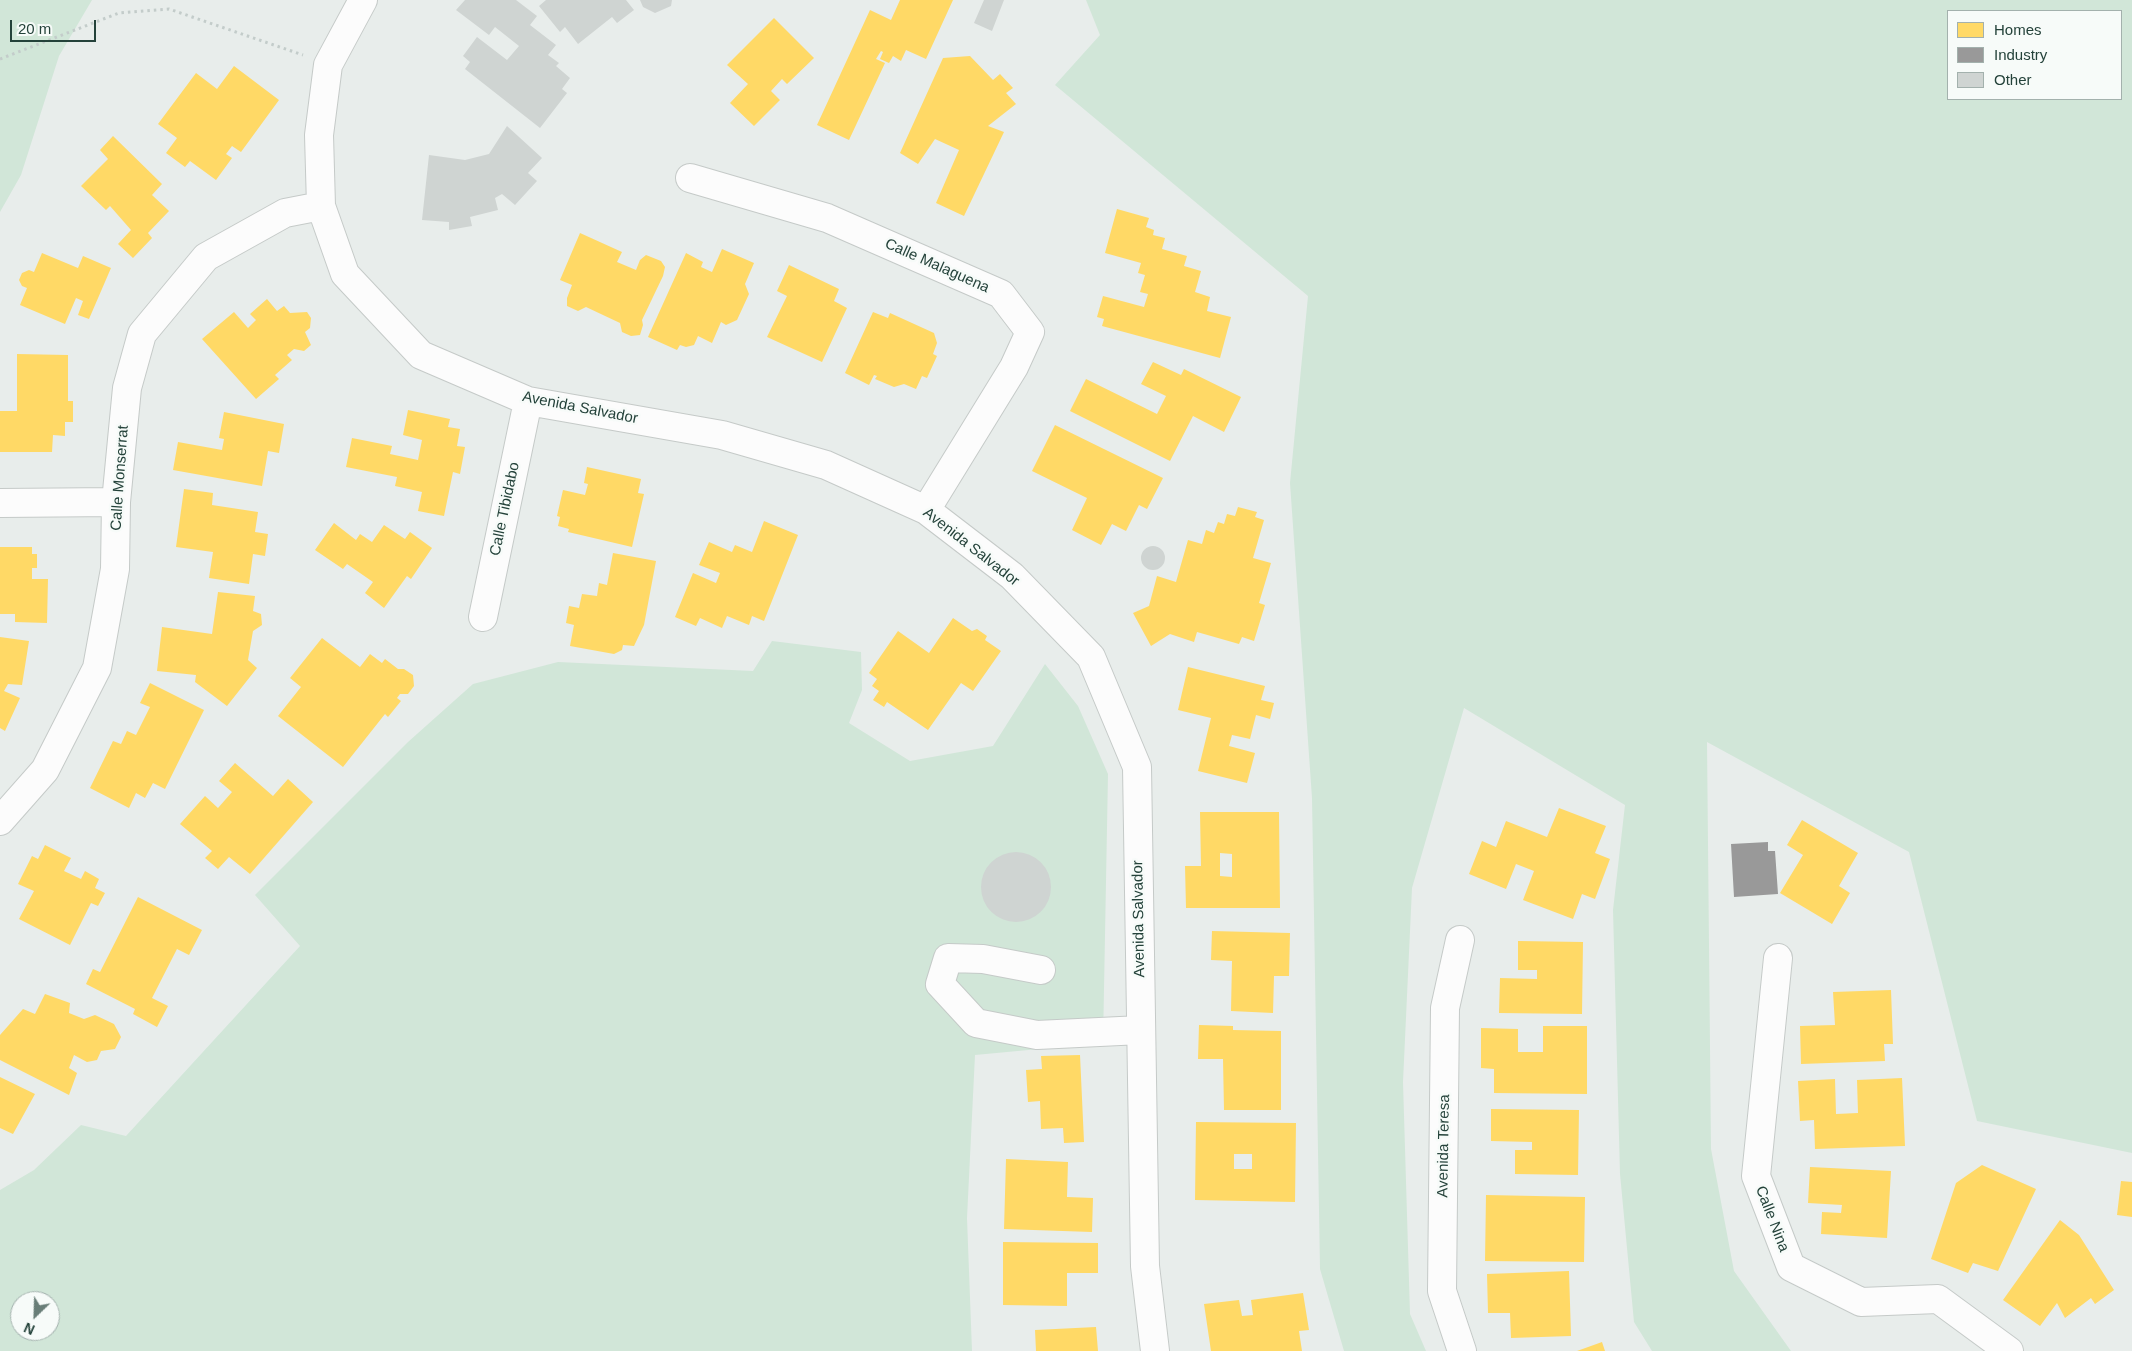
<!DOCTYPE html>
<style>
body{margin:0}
#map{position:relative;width:2132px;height:1351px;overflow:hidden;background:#e8edeb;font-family:Helvetica,sans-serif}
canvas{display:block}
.legend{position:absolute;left:1947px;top:10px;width:175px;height:90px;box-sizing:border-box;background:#f7fbf9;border:1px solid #a3b1ad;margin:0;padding:6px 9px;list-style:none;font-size:15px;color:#24423a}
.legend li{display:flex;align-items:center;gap:10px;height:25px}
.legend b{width:25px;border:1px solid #a3b1ad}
.north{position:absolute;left:10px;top:1291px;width:50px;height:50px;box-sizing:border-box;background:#f7fbf9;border:1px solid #a3b1ad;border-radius:50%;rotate:204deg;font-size:14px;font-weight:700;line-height:20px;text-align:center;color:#24423a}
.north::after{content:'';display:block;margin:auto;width:18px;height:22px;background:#697e78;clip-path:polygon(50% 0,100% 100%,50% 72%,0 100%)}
.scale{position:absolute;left:10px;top:20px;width:86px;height:22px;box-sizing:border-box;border:2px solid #24423a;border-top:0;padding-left:6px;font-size:15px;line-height:18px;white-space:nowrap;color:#24423a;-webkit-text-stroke:4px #f7fbf9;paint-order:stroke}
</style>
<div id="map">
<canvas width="2132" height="1351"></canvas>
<ul class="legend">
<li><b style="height:14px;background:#ffd966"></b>Homes</li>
<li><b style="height:14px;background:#999"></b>Industry</li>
<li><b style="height:14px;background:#cfd4d2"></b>Other</li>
</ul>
<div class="north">N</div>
<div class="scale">20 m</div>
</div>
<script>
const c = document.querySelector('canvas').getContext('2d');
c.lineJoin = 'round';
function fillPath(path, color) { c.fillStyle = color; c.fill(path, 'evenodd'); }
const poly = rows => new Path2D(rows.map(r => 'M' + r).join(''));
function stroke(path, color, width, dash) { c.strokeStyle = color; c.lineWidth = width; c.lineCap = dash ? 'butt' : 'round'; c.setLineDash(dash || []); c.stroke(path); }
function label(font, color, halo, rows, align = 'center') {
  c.font = font + ' Helvetica,sans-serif'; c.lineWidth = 5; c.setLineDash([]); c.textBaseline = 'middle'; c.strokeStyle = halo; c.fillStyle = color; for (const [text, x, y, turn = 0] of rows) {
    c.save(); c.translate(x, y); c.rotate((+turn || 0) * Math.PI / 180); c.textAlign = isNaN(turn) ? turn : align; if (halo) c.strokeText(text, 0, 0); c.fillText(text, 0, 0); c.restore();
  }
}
fillPath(poly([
 [0,0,92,0,59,56,21,175,0,212],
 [1086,0,2132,0,2132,1153,1977,1121,1909,852,1707,742,1711,1149,1734,1271,1791,1351,1652,1351,1634,1322,1620,1174,1613,910,1625,805,1464,708,1412,888,1403,1082,1410,1314,1426,1351,1344,1351,1320,1269,1312,798,1290,483,1308,296,1055,85,1100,35],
 [2121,11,2121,99,1948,99,1948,11],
 [772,641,861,652,862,690,849,723,910,761,993,746,1045,664,1078,706,1108,774,1103,1043,975,1055,967,1218,972,1351,0,1351,0,1190,34,1170,81,1125,126,1136,300,946,255,895,408,742,473,684,558,662,753,671],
 [20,1301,50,1301,50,1331,20,1331]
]), '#d1e6d8');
fillPath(poly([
 [900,0,953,0,926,59,906,50,901,61,893,56,889,63,880,59,883,52,881,51,876,59,885,63,849,140,817,125,870,10,891,20],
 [774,18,814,58,787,84,782,79,771,91,780,100,754,126,730,103,748,84,727,65],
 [970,56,993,80,1000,74,1013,88,1006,93,1016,104,988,126,1004,132,964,216,936,203,959,150,935,139,918,164,900,153,943,58],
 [234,66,279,100,241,152,232,146,226,154,232,158,216,180,190,161,185,167,166,153,177,138,158,124,196,73,217,89],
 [113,136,162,184,152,195,169,211,148,233,152,238,133,258,118,244,131,230,110,206,106,210,81,186,108,159,100,150],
 [1117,209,1149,218,1146,227,1154,230,1153,235,1165,238,1162,249,1187,256,1184,266,1201,271,1195,292,1210,297,1207,311,1231,317,1220,358,1102,326,1104,319,1097,317,1103,296,1144,307,1148,294,1140,292,1145,275,1138,273,1141,263,1105,253],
 [580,233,622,252,617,262,636,270,640,260,646,255,661,261,665,267,663,276,642,320,643,325,640,335,631,336,622,332,620,323,586,307,578,311,567,306,567,298,572,285,560,280],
 [722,249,754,263,745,284,749,294,737,320,726,325,721,322,712,343,698,336,694,345,686,347,680,345,677,350,648,337,686,253,703,262,701,267,712,272],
 [42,253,78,268,83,256,111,268,89,319,78,315,83,301,76,298,65,324,20,305,27,288,22,286,19,280,22,273,29,270,34,272],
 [789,265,839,289,834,301,847,308,822,362,767,337,787,296,777,291],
 [267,299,277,311,284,306,290,313,307,312,311,318,310,328,305,332,311,345,304,351,294,349,287,355,292,360,275,375,279,379,256,399,202,339,234,312,248,328,256,320,250,314],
 [873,312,888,318,890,313,934,333,937,343,933,354,937,356,927,378,922,376,916,389,904,384,894,387,875,379,877,376,874,375,869,385,845,373],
 [17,354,68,355,68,401,73,401,73,422,65,422,65,436,53,435,52,452,0,452,0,411,17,411],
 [1153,362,1181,375,1184,369,1241,397,1224,432,1193,416,1170,461,1070,411,1086,379,1157,414,1166,396,1141,384],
 [408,410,450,419,448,427,460,429,457,446,465,447,460,474,453,472,444,516,418,511,422,492,395,486,397,477,346,467,352,438,392,446,390,454,418,460,422,440,403,435],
 [224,412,284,424,279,453,268,451,262,486,173,470,178,442,222,450,224,439,219,438],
 [1055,425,1163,478,1147,509,1139,505,1126,531,1112,524,1101,545,1072,530,1087,498,1032,471],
 [587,467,641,479,638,493,644,494,632,547,568,532,569,529,558,526,560,517,557,516,563,490,585,495,588,484,584,483],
 [184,489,213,493,212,505,258,512,255,532,268,534,265,556,253,554,249,584,209,578,213,552,176,547],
 [1238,507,1257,512,1255,517,1264,520,1253,558,1271,563,1259,603,1265,605,1254,641,1242,637,1239,644,1197,632,1194,642,1170,634,1151,646,1133,613,1149,606,1157,576,1176,582,1188,540,1202,544,1206,530,1214,533,1218,522,1224,524,1227,514,1235,516],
 [764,521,798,535,764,621,752,616,749,625,727,616,722,628,700,618,696,626,675,617,693,573,716,583,720,573,699,565,709,542,732,552,735,545,752,552],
 [334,523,356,540,360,534,372,542,384,525,405,539,410,532,432,548,411,579,407,576,384,608,365,593,373,582,347,564,343,569,315,550],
 [0,547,32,547,32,554,37,554,37,568,32,568,32,579,48,579,47,623,15,622,15,614,0,614],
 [613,553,656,561,644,625,634,646,623,645,622,650,614,654,570,646,574,625,566,623,569,606,579,608,582,594,597,596,599,583,607,585],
 [218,592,255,596,253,611,261,614,262,625,253,631,248,660,257,668,227,706,195,682,196,675,157,671,162,627,212,634],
 [953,618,972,631,977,629,987,636,985,640,1001,651,973,691,961,683,928,730,887,702,884,707,873,700,879,691,872,686,877,679,869,673,898,631,929,653],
 [0,637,29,641,22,685,8,684,4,691,20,698,5,731,0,728],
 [322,638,360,667,370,654,382,663,385,659,398,669,404,669,413,675,414,686,408,694,400,694,397,698,401,701,388,717,385,714,343,767,278,716,301,687,290,678],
 [1188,667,1265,686,1261,700,1274,703,1270,719,1256,715,1250,739,1232,735,1229,746,1255,753,1247,783,1198,771,1211,718,1178,710],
 [150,683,204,710,165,789,153,783,145,798,136,793,129,808,90,788,113,741,121,744,127,731,136,735,150,707,140,703],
 [235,763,273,796,288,779,313,802,250,874,229,857,218,869,205,858,212,851,180,824,205,796,218,808,232,792,219,781],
 [1559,808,1606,826,1595,853,1610,859,1595,899,1582,894,1573,919,1523,900,1534,871,1516,864,1506,889,1469,874,1482,841,1496,847,1506,821,1547,837],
 [1200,812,1279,812,1280,908,1186,908,1185,866,1201,866],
 [1220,853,1232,854,1232,877,1220,876],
 [1802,820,1858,853,1839,886,1850,893,1832,924,1780,893,1803,855,1787,845],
 [45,845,71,858,64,871,81,879,85,871,99,879,95,888,105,893,98,906,91,903,70,945,19,919,34,891,18,884,32,856,38,859],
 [138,897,202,930,189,955,177,949,152,998,168,1006,157,1027,133,1014,135,1009,86,984,93,969,100,972],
 [1212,931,1290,933,1289,976,1274,976,1273,1013,1231,1011,1232,961,1211,960],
 [1518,941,1583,942,1582,1014,1499,1013,1500,978,1537,979,1537,970,1518,970],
 [1891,990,1893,1044,1884,1044,1885,1061,1801,1064,1800,1026,1835,1025,1833,992],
 [45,994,70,1003,69,1013,84,1019,95,1015,114,1024,121,1037,115,1049,101,1051,97,1060,87,1062,74,1055,69,1068,77,1073,69,1095,0,1060,0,1035,23,1009,35,1014],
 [1199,1025,1233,1026,1233,1030,1281,1031,1281,1110,1224,1110,1223,1059,1198,1059],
 [1543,1026,1587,1026,1587,1094,1494,1093,1494,1069,1481,1068,1481,1028,1518,1029,1518,1052,1543,1052],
 [1080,1055,1084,1142,1064,1143,1063,1128,1041,1129,1040,1101,1028,1102,1026,1070,1042,1069,1041,1056],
 [0,1077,35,1094,13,1134,0,1128],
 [1902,1078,1905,1146,1815,1149,1814,1120,1800,1121,1798,1081,1835,1079,1836,1114,1858,1113,1857,1080],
 [1491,1109,1579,1110,1578,1175,1515,1174,1515,1150,1532,1150,1532,1142,1491,1141],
 [1196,1122,1296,1123,1295,1202,1195,1200],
 [1234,1154,1252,1154,1252,1169,1234,1169],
 [1006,1159,1068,1162,1067,1197,1093,1198,1092,1232,1004,1229],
 [1982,1165,2036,1189,1998,1271,1973,1263,1968,1273,1931,1259,1956,1183],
 [1810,1167,1891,1171,1887,1238,1821,1234,1822,1212,1841,1213,1842,1205,1808,1203],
 [2121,1181,2132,1182,2132,1217,2117,1215],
 [1486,1195,1585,1197,1584,1262,1485,1261],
 [2060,1220,2079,1235,2114,1290,2095,1304,2091,1298,2065,1318,2057,1303,2040,1326,2003,1300],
 [1003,1242,1098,1243,1098,1273,1067,1273,1067,1306,1003,1305],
 [1569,1271,1571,1336,1511,1338,1510,1313,1488,1313,1487,1274],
 [1303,1293,1309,1330,1299,1331,1302,1351,1211,1351,1204,1304,1239,1300,1242,1316,1253,1315,1251,1300],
 [1096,1327,1098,1351,1036,1351,1035,1330],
 [1602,1342,1605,1351,1577,1351]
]), '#ffd966');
fillPath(poly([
 [1768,842,1768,851,1775,851,1778,894,1734,897,1731,844]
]), '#999');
fillPath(poly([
 [465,0,516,0,537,16,530,25,556,45,548,55,559,63,556,66,570,78,562,89,567,93,540,128,465,69,470,62,463,56,477,37,507,60,519,46,495,27,489,35,456,10],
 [546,0,626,0,634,10,617,23,612,17,578,44,565,27,560,32,539,6],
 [640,0,672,0,671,6,655,13,643,7],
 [984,0,1004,0,992,31,974,23],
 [507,126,542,158,528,173,537,181,515,205,502,194,495,198,498,210,470,217,472,226,449,230,449,222,422,220,429,155,465,160,489,154],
 '1141 558a12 12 0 1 1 24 0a12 12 0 1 1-24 0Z',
 '981 887a35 35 0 1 1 70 0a35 35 0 1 1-70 0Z'
]), '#cfd4d2');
const minor = poly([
 [363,0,328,65,319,135,321,206,345,274,421,355,528,401,722,435,826,465,926,510,1012,576,1091,657,1137,767,1145,1266,1155,1351],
 [690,178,827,218,1001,294,1030,332,1014,367,926,510],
 [0,503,116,502],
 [483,617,528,401],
 [0,821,45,770,97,668,115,569,116,502,127,388,142,334,206,257,285,213,321,206],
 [1460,940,1445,1008,1442,1291,1462,1351],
 [1778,958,1756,1176,1791,1267,1861,1302,1938,1299,2009,1351],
 [1041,970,983,959,948,958,940,984,976,1023,1037,1035,1141,1030]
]);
stroke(minor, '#c5cac8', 30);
stroke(poly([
 [0,59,119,13,169,9,303,55]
]), '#c3ccca', 3, [2.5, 4]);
stroke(minor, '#fcfcfc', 28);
label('15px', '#24423a', '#f7fbf9', [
 ["Calle Malaguena",937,266,24],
 ["Avenida Salvador",580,408,11],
 ["Calle Monserrat",120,478,-86],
 ["Calle Tibidabo",505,509,-78],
 ["Avenida Salvador",971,547,38],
 ["Avenida Salvador",1139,919,-91],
 ["Avenida Teresa",1444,1146,-89],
 ["Calle Nina",1772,1219,69]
]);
</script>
